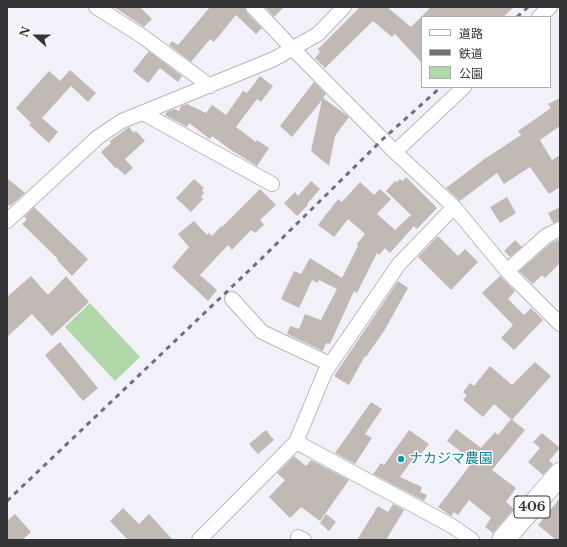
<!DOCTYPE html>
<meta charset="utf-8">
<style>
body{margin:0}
#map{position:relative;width:567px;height:547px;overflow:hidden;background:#f2f1fa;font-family:"Libre Baskerville","Noto Sans JP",serif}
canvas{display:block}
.frame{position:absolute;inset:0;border:8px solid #343437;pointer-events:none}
.legend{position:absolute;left:421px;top:16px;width:130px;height:72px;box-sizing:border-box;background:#fff;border:1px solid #aeaeaf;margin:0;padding:5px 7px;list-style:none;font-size:12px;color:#343437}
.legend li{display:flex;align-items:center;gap:8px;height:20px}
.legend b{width:20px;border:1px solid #aeaeaf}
.north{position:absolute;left:16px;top:16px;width:40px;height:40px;-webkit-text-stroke:3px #fff;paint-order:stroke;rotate:291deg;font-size:11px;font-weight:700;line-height:16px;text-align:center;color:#343437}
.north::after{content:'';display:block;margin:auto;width:14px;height:18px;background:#343437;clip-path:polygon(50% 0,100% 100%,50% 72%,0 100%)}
</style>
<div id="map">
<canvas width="567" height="547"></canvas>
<div class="frame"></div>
<ul class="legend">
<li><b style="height:5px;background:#fff"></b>道路</li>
<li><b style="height:5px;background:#717075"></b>鉄道</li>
<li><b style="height:11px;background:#b0d8a8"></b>公園</li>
</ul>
<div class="north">N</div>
</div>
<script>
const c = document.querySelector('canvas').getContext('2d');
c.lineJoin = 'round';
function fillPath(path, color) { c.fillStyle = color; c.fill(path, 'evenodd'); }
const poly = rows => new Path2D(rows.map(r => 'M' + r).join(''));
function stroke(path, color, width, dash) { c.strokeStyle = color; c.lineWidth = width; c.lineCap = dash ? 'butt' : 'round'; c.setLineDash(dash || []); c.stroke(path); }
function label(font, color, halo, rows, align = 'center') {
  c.font = font + ' "Libre Baskerville","Noto Sans JP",serif'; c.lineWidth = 3; c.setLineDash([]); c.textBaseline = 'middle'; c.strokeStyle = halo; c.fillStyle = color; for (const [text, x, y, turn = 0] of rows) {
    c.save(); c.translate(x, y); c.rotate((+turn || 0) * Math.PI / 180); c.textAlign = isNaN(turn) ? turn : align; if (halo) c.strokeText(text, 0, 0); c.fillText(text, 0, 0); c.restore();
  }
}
fillPath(poly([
 [90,303,140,357,115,381,65,327]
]), '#b0d8a8');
fillPath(poly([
 [114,7,140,7,152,19,144,27],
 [210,7,245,7,247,13,262,28,256,34,236,15,214,42,210,39,191,62,169,45,172,41,178,45],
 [265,7,284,7,274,17],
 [360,7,387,7,411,27,431,7,514,7,503,17,422,17,422,63,395,34,392,37,373,21,325,68,315,58,320,52,318,49],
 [149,51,182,76,178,82,160,68,148,83,133,71],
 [70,70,96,93,88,102,71,86,42,118,58,132,49,143,29,125,31,123,16,108,49,71,60,81],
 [260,76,273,86,261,102,257,99,236,127,256,142,257,140,269,148,257,166,231,150,212,136,210,139,189,123,187,127,165,115,167,112,174,109,179,111,181,106,187,104,206,113,212,105,226,115,243,91,247,93],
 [314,82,326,94,323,98,349,117,335,136,329,166,311,151,322,100,292,137,280,126],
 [560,98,560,126,540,140,552,160,560,155,560,187,549,194,530,167,504,184,497,173,460,201,446,188,483,160,521,135,518,131,551,108,548,104],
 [129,127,134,133,136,131,145,141,125,159,133,168,125,175,116,167,115,168,101,152,111,143,110,141],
 [406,177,437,208,417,229,414,226,390,253,385,248,379,255,377,253,357,293,354,291,330,344,326,343,323,351,287,334,290,326,299,329,305,314,321,320,337,289,319,280,318,283,312,280,299,308,281,299,294,271,301,274,310,258,342,278,358,246,357,244,365,234,348,219,334,237,318,225,338,199,342,202,360,182,374,195,380,189,391,199,377,214,395,230,411,215,386,191,395,181,397,182,400,179,403,181],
 [7,178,25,193,10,206,7,204],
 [194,179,204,188,202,190,204,193,201,197,203,199,191,212,176,198],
 [311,181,320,189,307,204,308,205,297,216,284,203,295,192,298,196],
 [260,189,276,205,260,220,264,225,255,233,251,230,232,250,228,245,200,275,217,290,208,301,172,267,189,247,178,234,194,221,207,235,209,233,212,236,221,226,222,227],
 [507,197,516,213,500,223,490,207],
 [34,207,88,259,72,276,57,260,58,259,22,224,27,219,24,217],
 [560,207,560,221,553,223,548,213],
 [438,236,458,256,465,249,478,262,451,290,418,257],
 [515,240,522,247,510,257,504,251],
 [558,240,560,241,560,263,545,278,542,275,533,284,519,271,551,243],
 [31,276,48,295,66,276,89,302,52,336,32,314,7,337,7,297],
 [500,276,515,291,508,299,524,315,531,308,543,320,514,350,501,338,513,325,482,293],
 [398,281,408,288,384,331,366,357,365,356,349,385,334,376],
 [60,342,98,388,83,401,45,355],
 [535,362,551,376,512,420,494,404,483,417,463,400,467,395,463,392,470,383,474,386,490,366,512,385],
 [371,402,382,409,365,434,372,438,355,464,335,453],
 [511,419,525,430,492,470,516,488,506,502,514,509,493,533,485,527,491,518,469,500,458,515,454,512,451,516,438,507,471,464,470,462,472,460,447,441,456,429,481,448,495,432,498,435],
 [266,430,274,440,258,454,249,444],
 [409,430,429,444,421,454,418,452,400,477,422,487,420,492,427,495,424,501,373,474,381,463,384,465],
 [542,433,560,448,549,461,553,464,543,475,528,462,540,448,533,442],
 [294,456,306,466,311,460,349,480,320,521,301,507,290,518,269,497,285,480,277,473],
 [560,498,560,540,556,540,538,525],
 [393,504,404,510,386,540,357,540,378,506,388,512],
 [123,508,139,524,149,514,173,540,128,540,110,521],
 [15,514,31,532,22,540,7,540,7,521],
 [326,514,336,522,329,531,320,523]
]), '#c1b9b3');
const minor = poly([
 [96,7,142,36,210,86],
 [253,7,293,49,395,152,454,207,507,271,560,324],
 [539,17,550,7],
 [143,113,272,184],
 [395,152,464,87],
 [7,221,98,137,122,121,274,59,318,34,344,7],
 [507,271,546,236,560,229],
 [232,299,262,332,330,364],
 [296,442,452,526,472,540],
 [298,537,304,540],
 [199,540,296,442,325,372,399,264,454,207]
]);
const trunk = poly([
 [503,540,560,474]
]);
stroke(minor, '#b9b7c0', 16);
stroke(trunk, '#b9b7c0', 24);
stroke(minor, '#fff', 14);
stroke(trunk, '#fff', 22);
stroke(poly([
 [517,17,528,7],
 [7,501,259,261,383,139,441,87]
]), '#717075', 3, [5, 5]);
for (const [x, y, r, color] of [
 [401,459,4,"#0f9aa8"]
]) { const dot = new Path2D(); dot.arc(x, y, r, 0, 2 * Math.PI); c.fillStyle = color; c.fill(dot); stroke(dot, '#fff', 1.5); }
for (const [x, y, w] of [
 [532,507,36]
]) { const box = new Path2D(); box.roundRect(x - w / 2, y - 11, w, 22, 3); c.fillStyle = '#fff'; c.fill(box); stroke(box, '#343437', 1); }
label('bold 13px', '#343437', null, [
 ["406",532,507]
]);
label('14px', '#0d838f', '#fff', [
 ["ナカジマ農園",409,459]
], 'left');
</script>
